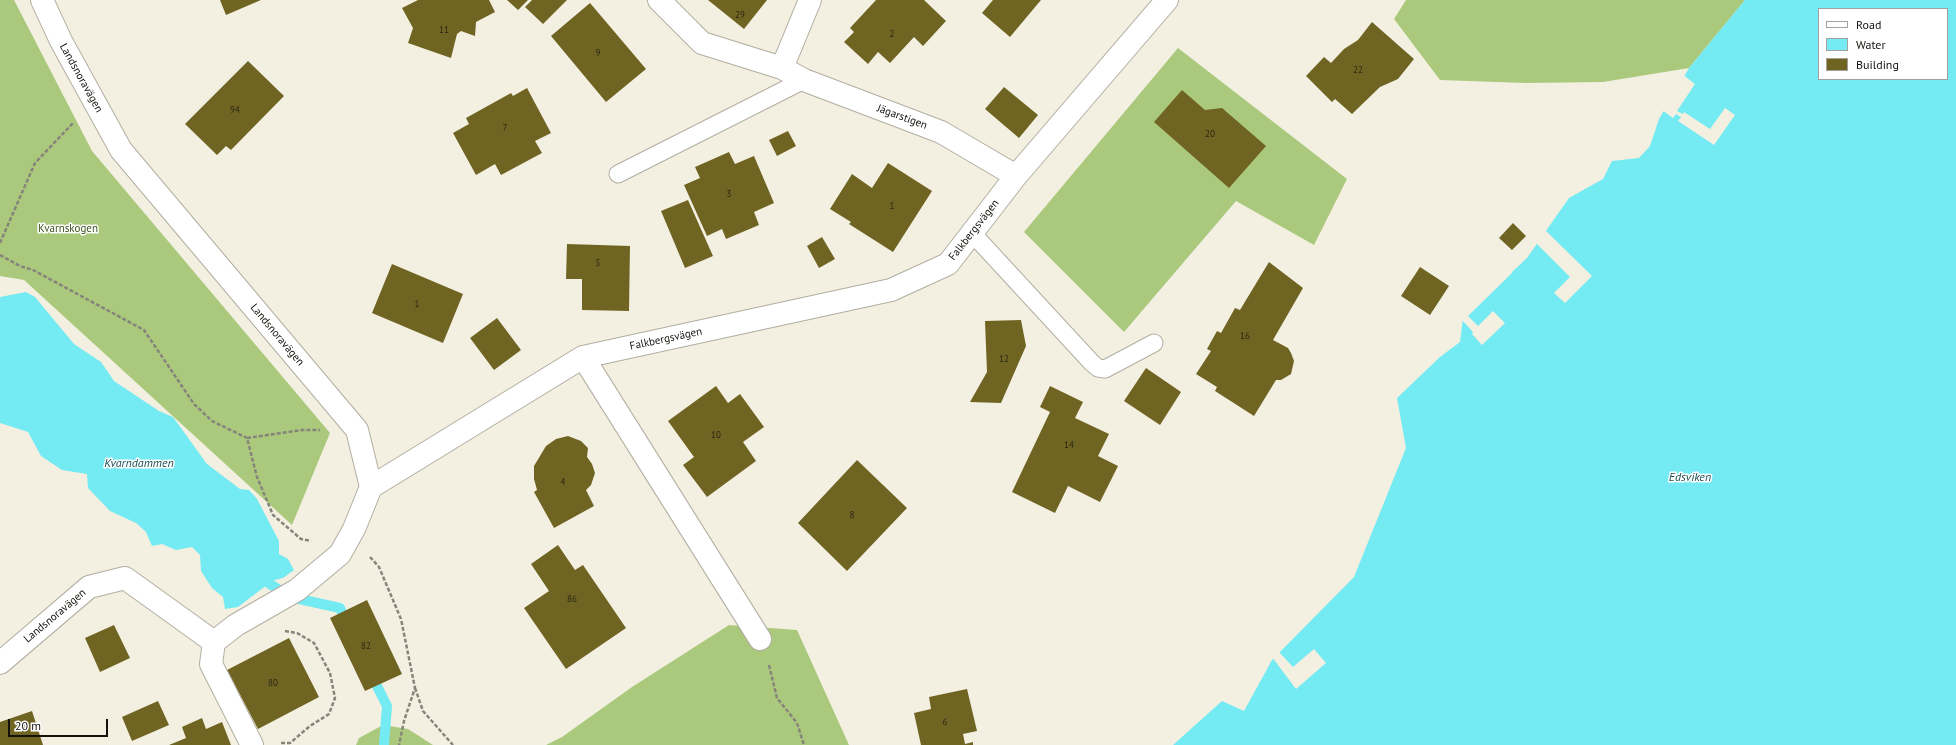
<!DOCTYPE html>
<meta charset="utf-8">
<style>
body{margin:0}
#map{position:relative;width:1956px;height:745px;overflow:hidden;background:#f3f0e2;font-family:"PT Sans",sans-serif}
canvas{display:block}
.legend{position:absolute;left:1818px;top:8px;width:130px;height:72px;box-sizing:border-box;background:#fff;border:1px solid #a1a09e;margin:0;padding:5px 7px;list-style:none;font-size:12px;color:#13120d}
.legend li{display:flex;align-items:center;gap:8px;height:20px}
.legend b{width:20px;border:1px solid #a1a09e}
.scale{position:absolute;left:8px;top:719px;width:100px;height:18px;box-sizing:border-box;border:2px solid #13120d;border-top:0;padding-left:5px;font-size:12px;line-height:14px;white-space:nowrap;color:#13120d;-webkit-text-stroke:3px #fff;paint-order:stroke}
</style>
<div id="map">
<canvas width="1956" height="745"></canvas>
<ul class="legend">
<li><b style="height:5px;background:#fff"></b>Road</li>
<li><b style="height:11px;background:#74eaf3"></b>Water</li>
<li><b style="height:11px;background:#706423"></b>Building</li>
</ul>
<div class="scale">20 m</div>
</div>
<script>
const c = document.querySelector('canvas').getContext('2d');
c.lineJoin = 'round';
function fillPath(path, color) { c.fillStyle = color; c.fill(path, 'evenodd'); }
const poly = rows => new Path2D(rows.map(r => 'M' + r).join(''));
function stroke(path, color, width, dash) { c.strokeStyle = color; c.lineWidth = width; c.lineCap = dash ? 'butt' : 'round'; c.setLineDash(dash || []); c.stroke(path); }
function label(font, color, halo, rows, align = 'center') {
  c.font = font + ' "PT Sans",sans-serif'; c.lineWidth = 3; c.setLineDash([]); c.textBaseline = 'middle'; c.strokeStyle = halo; c.fillStyle = color; for (const [text, x, y, turn = 0] of rows) {
    c.save(); c.translate(x, y); c.rotate((+turn || 0) * Math.PI / 180); c.textAlign = isNaN(turn) ? turn : align; if (halo) c.strokeText(text, 0, 0); c.fillText(text, 0, 0); c.restore();
  }
}
fillPath(poly([
 [0,0,14,0,92,151,330,433,292,525,24,280,0,276],
 [1406,0,1745,0,1689,68,1603,82,1526,83,1440,80,1394,19],
 [1178,48,1347,179,1314,245,1236,201,1124,332,1024,232],
 [729,625,797,630,849,745,546,745,562,737,632,687],
 [383,725,408,729,433,745,356,745,359,738]
]), '#aac97c');
fillPath(poly([
 [1745,0,1956,0,1956,745,1173,745,1222,701,1244,711,1272,660,1354,577,1406,448,1397,398,1440,357,1460,342,1463,318,1527,258,1569,198,1603,179,1612,161,1639,158,1650,146,1659,119,1689,68],
 [1819,9,1947,9,1947,79,1819,79],
 [26,292,35,297,74,344,101,362,114,381,159,411,173,417,207,464,240,489,249,490,257,499,279,541,279,554,288,559,294,570,283,578,267,582,267,585,238,607,225,609,223,597,212,588,201,571,200,555,192,547,176,550,162,544,152,546,146,532,136,523,110,511,88,488,87,474,62,470,41,456,28,432,0,423,0,297]
]), '#74eaf3');
fillPath(poly([
 [1682,74,1695,84,1677,111,1683,114,1684,112,1710,129,1725,108,1735,115,1714,145,1678,121,1681,117,1676,114,1673,118,1662,110],
 [1545,230,1592,276,1565,303,1554,293,1570,277,1536,243],
 [1510,271,1512,273,1468,316,1478,326,1493,311,1505,323,1482,345,1472,334,1473,332,1462,320,1460,321,1461,317],
 [1314,649,1326,663,1296,689,1272,657,1278,651,1293,667]
]), '#f3f0e2');
stroke(poly([
 [267,582,290,597,340,608,347,624],
 [371,674,387,706,384,745]
]), '#74eaf3', 10);
fillPath(poly([
 [220,0,261,0,226,15],
 [418,0,489,0,495,12,476,22,475,36,461,31,457,34,451,58,408,43,413,28,402,8],
 [507,0,528,0,518,10],
 [532,0,567,0,543,24,525,7],
 [708,0,767,0,744,29],
 [876,0,924,0,946,21,923,46,914,37,890,63,878,52,868,64,844,42,854,32,850,28],
 [993,0,1041,0,1010,37,982,13],
 [590,3,646,69,606,102,551,36],
 [1372,22,1414,59,1398,79,1380,87,1352,114,1335,99,1332,102,1306,76,1324,57,1331,63,1344,49,1358,40],
 [248,61,284,96,231,150,226,146,217,155,185,124],
 [1004,87,1038,115,1019,138,985,109],
 [527,88,551,133,535,141,542,153,501,175,495,164,476,175,453,133,469,124,466,118,511,93,513,96],
 [1182,90,1205,110,1222,108,1266,146,1229,188,1154,122],
 [788,131,796,146,777,156,769,140],
 [729,152,735,164,754,156,774,203,754,212,759,225,726,239,722,229,707,236,684,185,700,178,695,167],
 [888,163,932,191,893,252,849,224,851,222,830,209,852,174,872,188],
 [688,200,713,256,685,268,661,211],
 [1513,223,1526,236,1512,250,1499,238],
 [822,237,835,259,819,268,807,246],
 [567,244,630,246,629,311,582,310,582,279,566,279],
 [1269,262,1303,288,1273,340,1288,348,1291,353,1294,361,1291,374,1281,380,1276,380,1254,416,1215,391,1217,387,1196,374,1211,351,1207,349,1217,331,1221,333,1235,308,1240,310],
 [392,264,463,294,443,343,372,313],
 [1420,267,1449,286,1430,315,1401,296],
 [497,318,521,350,494,370,470,338],
 [1021,320,1026,346,1001,403,970,402,987,372,985,321],
 [1146,368,1181,392,1160,425,1124,401],
 [716,386,728,403,740,394,764,427,743,442,756,461,707,497,683,465,694,457,668,421],
 [1050,386,1083,402,1075,418,1109,434,1098,456,1118,466,1100,502,1068,486,1055,513,1012,492,1050,412,1040,407],
 [568,436,581,441,588,448,587,457,592,464,595,473,591,485,586,490,594,506,554,528,534,492,537,490,534,479,534,466,546,446,556,439],
 [857,460,907,508,847,571,798,523],
 [558,545,575,570,583,565,626,628,566,669,524,608,549,591,531,564],
 [367,600,402,674,365,691,330,618],
 [114,625,130,658,100,672,85,638],
 [289,638,319,697,258,729,227,670],
 [967,689,977,731,963,734,965,744,973,742,973,745,921,745,914,713,931,709,929,697],
 [158,701,169,725,132,741,122,717],
 [32,711,43,745,0,745,0,722],
 [202,718,206,729,222,722,231,745,169,745,186,738,182,727]
]), '#706423');
const lane = poly([
 [618,174,804,80],
 [972,233,1092,363,1098,368,1105,369,1154,343]
]);
const street = poly([
 [42,0,61,41,121,150,357,430,371,487,354,529,340,554,297,590,236,625,214,642,211,664,252,745],
 [659,0,702,43,782,68,804,80,941,132,1016,176],
 [782,68,810,0],
 [583,357,760,639],
 [371,487,583,357,891,290,948,264,1016,176,1167,0],
 [0,663,89,587,125,578,214,642]
]);
stroke(lane, '#b1aea1', 19);
stroke(street, '#b1aea1', 24);
stroke(poly([
 [0,243,35,163,74,122],
 [0,255,20,266,33,270,144,330,194,404,212,421,247,438,257,477,273,515,301,539,311,541],
 [247,438,302,430,320,430],
 [370,557,379,567,401,619,415,688,404,721,399,745],
 [285,631,297,633,314,643,330,673,335,698,329,714,310,726,290,743],
 [769,665,777,698,797,723,804,745],
 [415,688,423,711,453,745],
 [281,743,290,743,291,745]
]), '#86847b', 2.5, [4, 2]);
stroke(lane, '#fff', 17);
stroke(street, '#fff', 22);
label('9px', '#2a2612', null, [
 ["29",740,15],
 ["11",444,30],
 ["2",892,34],
 ["9",598,53],
 ["22",1358,70],
 ["94",235,110],
 ["7",505,128],
 ["20",1210,134],
 ["3",729,194],
 ["1",892,206],
 ["5",598,263],
 ["1",417,304],
 ["16",1245,336],
 ["12",1004,359],
 ["10",716,435],
 ["14",1069,445],
 ["4",563,482],
 ["8",852,515],
 ["86",572,599],
 ["82",366,646],
 ["80",273,683],
 ["6",945,722]
]);
label('11px', '#13120d', '#fff', [
 ["Landsnoravägen",81,78,61],
 ["Jägarstigen",902,117,20],
 ["Falkbergsvägen",974,230,-52],
 ["Landsnoravägen",277,335,50],
 ["Falkbergsvägen",666,339,-12],
 ["Landsnoravägen",55,616,-40]
]);
label('11px', '#3d511b', '#fff', [
 ["Kvarnskogen",68,229]
]);
label('italic 12px', '#194d51', '#fff', [
 ["Kvarndammen",139,464],
 ["Edsviken",1690,478]
]);
</script>
